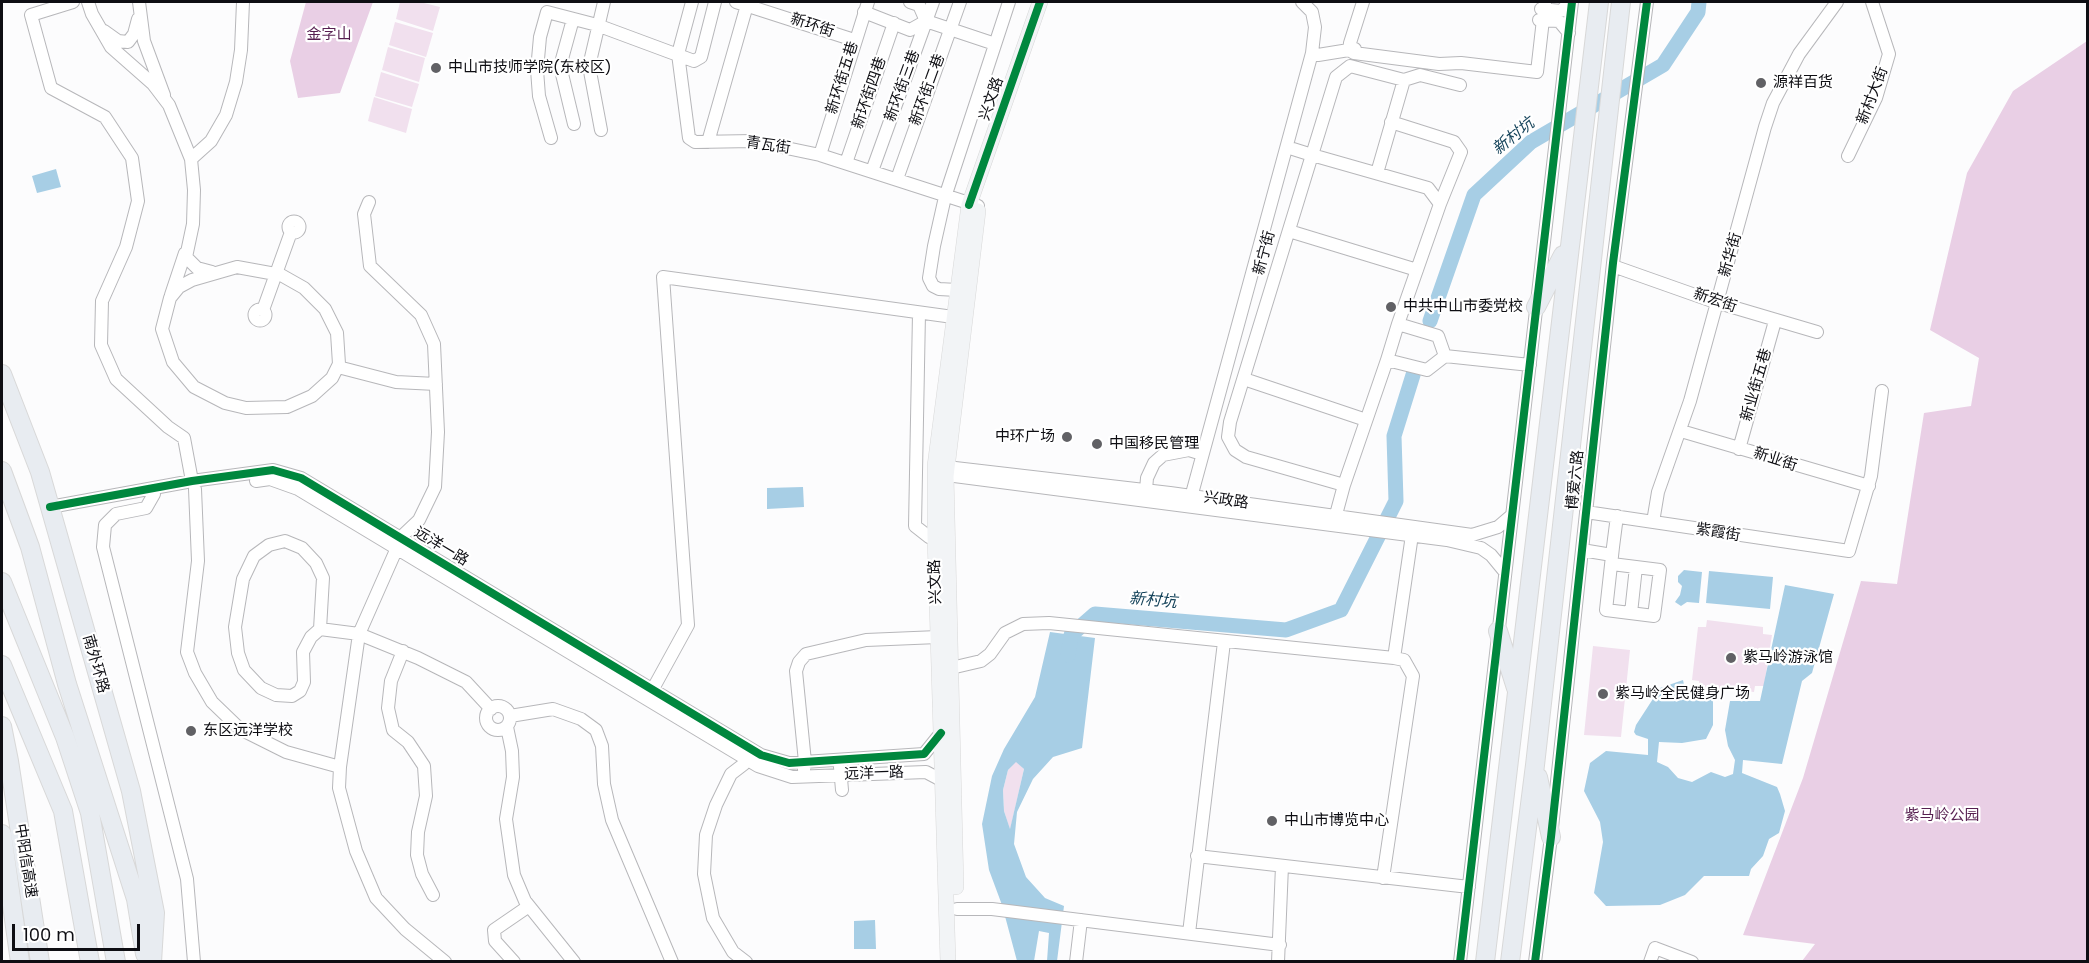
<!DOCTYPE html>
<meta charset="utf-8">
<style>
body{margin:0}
#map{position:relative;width:2089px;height:963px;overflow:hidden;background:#fcfcfd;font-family:Poppins,sans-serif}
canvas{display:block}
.frame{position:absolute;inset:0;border:3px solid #0e0e13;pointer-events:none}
.scale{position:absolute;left:12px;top:924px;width:128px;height:27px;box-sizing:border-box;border:3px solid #0e0e13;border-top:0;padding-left:8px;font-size:18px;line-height:21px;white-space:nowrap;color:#0e0e13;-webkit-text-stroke:4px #fff;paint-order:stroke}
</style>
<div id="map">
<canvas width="2089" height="963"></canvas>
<div class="frame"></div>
<div class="scale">100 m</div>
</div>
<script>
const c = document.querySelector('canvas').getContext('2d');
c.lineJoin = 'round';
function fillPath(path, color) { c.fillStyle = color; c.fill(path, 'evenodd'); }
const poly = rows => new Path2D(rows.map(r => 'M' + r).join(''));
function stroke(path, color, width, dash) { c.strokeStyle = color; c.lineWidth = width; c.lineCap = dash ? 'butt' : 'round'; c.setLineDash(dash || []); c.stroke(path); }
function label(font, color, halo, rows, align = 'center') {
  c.font = font + ' Poppins,"Noto Sans SC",sans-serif'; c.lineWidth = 4.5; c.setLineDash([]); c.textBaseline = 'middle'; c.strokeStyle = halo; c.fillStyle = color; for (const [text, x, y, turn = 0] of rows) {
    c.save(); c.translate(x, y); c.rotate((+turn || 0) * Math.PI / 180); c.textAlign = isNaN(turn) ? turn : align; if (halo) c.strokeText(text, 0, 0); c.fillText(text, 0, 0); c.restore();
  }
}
fillPath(poly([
 [400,2,420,2,440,7,433,31,396,19],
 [395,22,433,33,426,57,389,45],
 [388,47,425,58,419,82,382,70],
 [381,72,419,84,412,107,375,96],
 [374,97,412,109,406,133,368,121],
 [1707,620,1763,627,1763,634,1772,635,1764,686,1755,686,1754,692,1699,687,1699,681,1692,680,1698,627,1706,627],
 [1593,646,1630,650,1621,737,1584,735],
 [1016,761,1024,769,1010,830,1004,811,1003,790,1008,770]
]), '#f1e0ee');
fillPath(poly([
 [306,2,373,2,340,93,298,98,290,61],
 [2087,41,2087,961,1802,961,1815,944,1743,935,1803,778,1861,581,1897,584,1924,413,1971,406,1979,358,1930,330,1967,173,2013,91]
]), '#e9cfe5');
fillPath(poly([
 [56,169,61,187,37,193,32,176],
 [803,487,804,507,767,509,767,488],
 [1684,570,1702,572,1699,603,1687,602,1681,606,1675,602,1680,595,1682,586,1678,582,1678,576],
 [1709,571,1773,577,1770,609,1706,603],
 [1785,585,1834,594,1812,673,1802,681,1782,764,1743,760,1742,773,1777,787,1780,794,1785,811,1779,833,1769,839,1763,856,1751,869,1749,876,1704,876,1685,895,1660,905,1606,906,1594,893,1603,842,1600,822,1584,791,1590,763,1606,751,1648,755,1648,739,1636,735,1634,732,1636,725,1660,688,1683,680,1686,694,1694,698,1713,700,1713,725,1706,739,1682,743,1659,742,1657,762,1668,767,1678,778,1692,782,1711,772,1725,777,1733,774,1735,760,1728,746,1725,730,1730,701,1760,701],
 [1050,632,1095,638,1082,748,1053,757,1033,779,1017,812,1014,844,1026,877,1045,898,1064,906,1057,961,1047,961,1049,933,1039,931,1034,961,1017,961,1002,905,989,870,982,824,992,776,1004,749,1035,697],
 [1016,762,1024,769,1010,829,1004,811,1003,790,1008,770],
 [875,920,876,949,854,949,854,921]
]), '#a7cee5');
stroke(poly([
 [1430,321,1474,195,1531,142,1663,65,1698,12,1699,2],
 [1068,655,1071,635,1095,614,1286,630,1341,610,1396,501,1394,436,1413,375]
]), '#a7cee5', 15);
const minor = poly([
 [73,2,31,15,51,88,105,117,132,158,138,201,126,247,102,301,101,345,116,379,168,427,184,438,192,481],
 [88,2,92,14,111,47,153,84,169,105,191,159,194,190,193,224,186,257,197,268,212,272],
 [139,2,144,41,164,95],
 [692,2,678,54,689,138,695,142,753,141,820,155,978,206],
 [736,2,854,40],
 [910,2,919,5,926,21,995,44],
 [1363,2,1350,43,1349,50,1354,53,1439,64,1461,63,1537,72,1545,2],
 [1541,9,1561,11,1570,2],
 [864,12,910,30,926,21],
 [573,19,562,59,562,74,574,124],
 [1539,20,1559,21,1569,33],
 [104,31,118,41,128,42,134,34,138,19],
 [1318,55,1355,49],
 [1391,122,1454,142,1461,152,1440,204],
 [601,130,589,66,604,2],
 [551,138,539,96,537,70,540,37,547,12,597,25,694,61,701,57,715,2],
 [708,142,747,5],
 [1293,149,1312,155,1336,77,1350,66,1404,80,1420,75,1460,85],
 [820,155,868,2],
 [1848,156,1876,98,1889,54,1872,2],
 [191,159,211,141,226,115,236,82,241,50,243,2],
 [846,163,894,23],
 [872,171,933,2],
 [1377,173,1404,80],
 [897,179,960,2],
 [369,202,364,214,370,266,421,315,434,344,438,432,435,487,419,520,400,538],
 '288.5 227a5.5 5.5 0 1 1 11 0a5.5 5.5 0 1 1-11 0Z',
 [1289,231,1417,270],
 [1613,266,1712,301,1817,332],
 [237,267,281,275,304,288,325,309,337,333,339,364,332,378,312,396,287,407,246,408,225,403,194,387,173,362,162,329,170,298,179,287,192,280,237,267],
 [957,290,939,289,933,286,929,278,934,246,945,197,1009,2],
 [171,295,185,253],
 '254.5 315a5.5 5.5 0 1 1 11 0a5.5 5.5 0 1 1-11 0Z',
 [263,310,291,232],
 [919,313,915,526,929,537,935,536],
 [1387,360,1398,324],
 [338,367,396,382,436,384],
 [1244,379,1366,420],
 [1681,431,1869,486],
 [1739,449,1775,321],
 [938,466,1170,493,1472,535,1498,527,1512,515],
 [939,474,1447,540,1481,548,1491,555,1505,572],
 [256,481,270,479,298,489,758,766,792,777,926,772,943,781],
 [1344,485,1246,457,1235,450,1228,437,1230,422,1312,155,1428,188,1440,204,1398,324,1438,336,1445,356],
 [195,489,198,561,187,652,195,673,212,702,240,729,286,752,340,767,339,788,356,851,376,898,405,929,445,962],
 [1146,490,1147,478,1154,463,1163,455,1189,450,1202,454],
 [154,494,146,508,116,514,105,525,103,547,187,879,194,962],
 [1190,501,1312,53,1315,27,1312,12,1302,2],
 [50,507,192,481,273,470,301,478,761,755,789,763,924,754,941,733],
 [1586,512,1849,551,1871,476,1882,391],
 [1334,522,1344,485,1387,360,1427,370,1445,356,1530,365],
 [1653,522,1658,492,1690,401,1765,127,1773,103,1799,54,1837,2],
 [1582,550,1612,555],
 [1612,564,1660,570,1654,616,1606,610,1613,547,1617,516],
 [1631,613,1636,567],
 [320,629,323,578,316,563,302,548,285,541,269,545,254,556,243,579,235,627,238,653,244,670,261,688,276,695,292,696,300,691,304,682,303,652,311,637,320,629,359,634,418,658,466,682,491,709],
 [403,651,391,681,388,708,393,730,408,742,424,766,426,796,418,832,417,855,422,874,433,895],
 [951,668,981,661,990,654,1005,633,1023,624,1049,623,1394,658],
 [649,696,688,625,663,277,953,317],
 '486 718a12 12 0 1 1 24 0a12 12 0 1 1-24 0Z',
 [510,716,553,709,581,719,596,730,602,746,604,784,612,820,672,962],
 [507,727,512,751,513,777,506,819,514,875,525,901,574,962],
 [340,767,359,634,397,548],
 [840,767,842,790],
 [804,770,805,762,796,671,799,662,806,654,866,640,938,637],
 [1197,856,1469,887],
 [1383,878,1413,676,1404,660,1394,658,1412,535],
 [957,909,992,909,1280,945],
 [1189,933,1224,642],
 [514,962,495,941,494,930,529,906],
 [746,962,733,952,713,918,704,874,706,835,716,805,731,774,744,764,750,753],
 [1076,962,1081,920],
 [1278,962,1282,866],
 [1460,962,1572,2],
 [1535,962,1551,837,1613,263,1647,2],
 [1650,962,1655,948,1692,962]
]);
const major = poly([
 [956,887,946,476,978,211],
 [948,962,935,536,935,466,969,205,1040,2]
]);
const highway = poly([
 [1536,307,1563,255],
 [2,374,40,472,131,791,155,913,152,962],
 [2,471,30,547,67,684,136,899,145,954],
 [2,582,65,737,90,813,116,962],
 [1498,631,1516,688],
 [2,665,63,811,90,962],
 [2,726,9,761,40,962],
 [1538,777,1551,837],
 [2,834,20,962],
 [1485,962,1599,2],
 [1510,962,1535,765,1621,2]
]);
stroke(minor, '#b7b7ba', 14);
stroke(major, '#d8d8d8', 16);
stroke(highway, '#d8d8d8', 20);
stroke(minor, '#fff', 12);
stroke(major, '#f2f4f6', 15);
stroke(highway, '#e8ecf1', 18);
stroke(poly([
 [969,205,1040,2],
 [50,507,192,481,273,470,301,478,761,755,789,763,924,754,941,733],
 [1460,962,1572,2],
 [1535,962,1551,837,1613,263,1647,2]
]), '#00873e', 8);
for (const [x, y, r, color] of [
 [436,68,6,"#616165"],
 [1761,83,6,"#616165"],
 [1391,307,6,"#616165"],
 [1067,437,6,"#616165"],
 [1097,444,6,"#616165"],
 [1731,658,6,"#616165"],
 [1603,694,6,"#616165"],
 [191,731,6,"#616165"],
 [1272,821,6,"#616165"]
]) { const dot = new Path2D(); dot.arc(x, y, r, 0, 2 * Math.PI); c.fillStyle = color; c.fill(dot); stroke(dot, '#fff', 2); }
label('15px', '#0e0e13', '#fff', [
 ["新环街",812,26,18],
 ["新环街五巷",843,78,-73],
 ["新环街三巷",903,86,-70],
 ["新环街二巷",928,90,-70],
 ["新环街四巷",870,93,-71],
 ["新村大街",1873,96,-69],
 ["兴文路",992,99,-71],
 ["青瓦街",768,146,8],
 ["新宁街",1265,253,-75],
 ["新华街",1731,255,-74],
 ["新宏街",1715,301,19],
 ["新业街五巷",1757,385,-74],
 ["新业街",1775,460,18],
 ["博爱六路",1576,480,-84],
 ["兴政路",1226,501,8],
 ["紫霞街",1718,533,9],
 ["远洋一路",441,547,31],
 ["兴文路",936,582,-92],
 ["南外环路",95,664,74],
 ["远洋一路",874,774,-2],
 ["中阳信高速",25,861,81]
]);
label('15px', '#561f50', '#fff', [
 ["金字山",329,35],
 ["紫马岭公园",1942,816]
]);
label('15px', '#0e0e13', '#fff', [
 ["中山市技师学院(东校区)",448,68],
 ["源祥百货",1773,83],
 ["中共中山市委党校",1403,307],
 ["中环广场",1055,437,"right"],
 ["中国移民管理",1109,444],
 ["紫马岭游泳馆",1743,658],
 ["紫马岭全民健身广场",1615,694],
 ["东区远洋学校",203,731],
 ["中山市博览中心",1284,821]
], 'left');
label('italic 16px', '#16445b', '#fff', [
 ["新村坑",1514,137,-39],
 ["新村坑",1153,601,5]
]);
</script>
